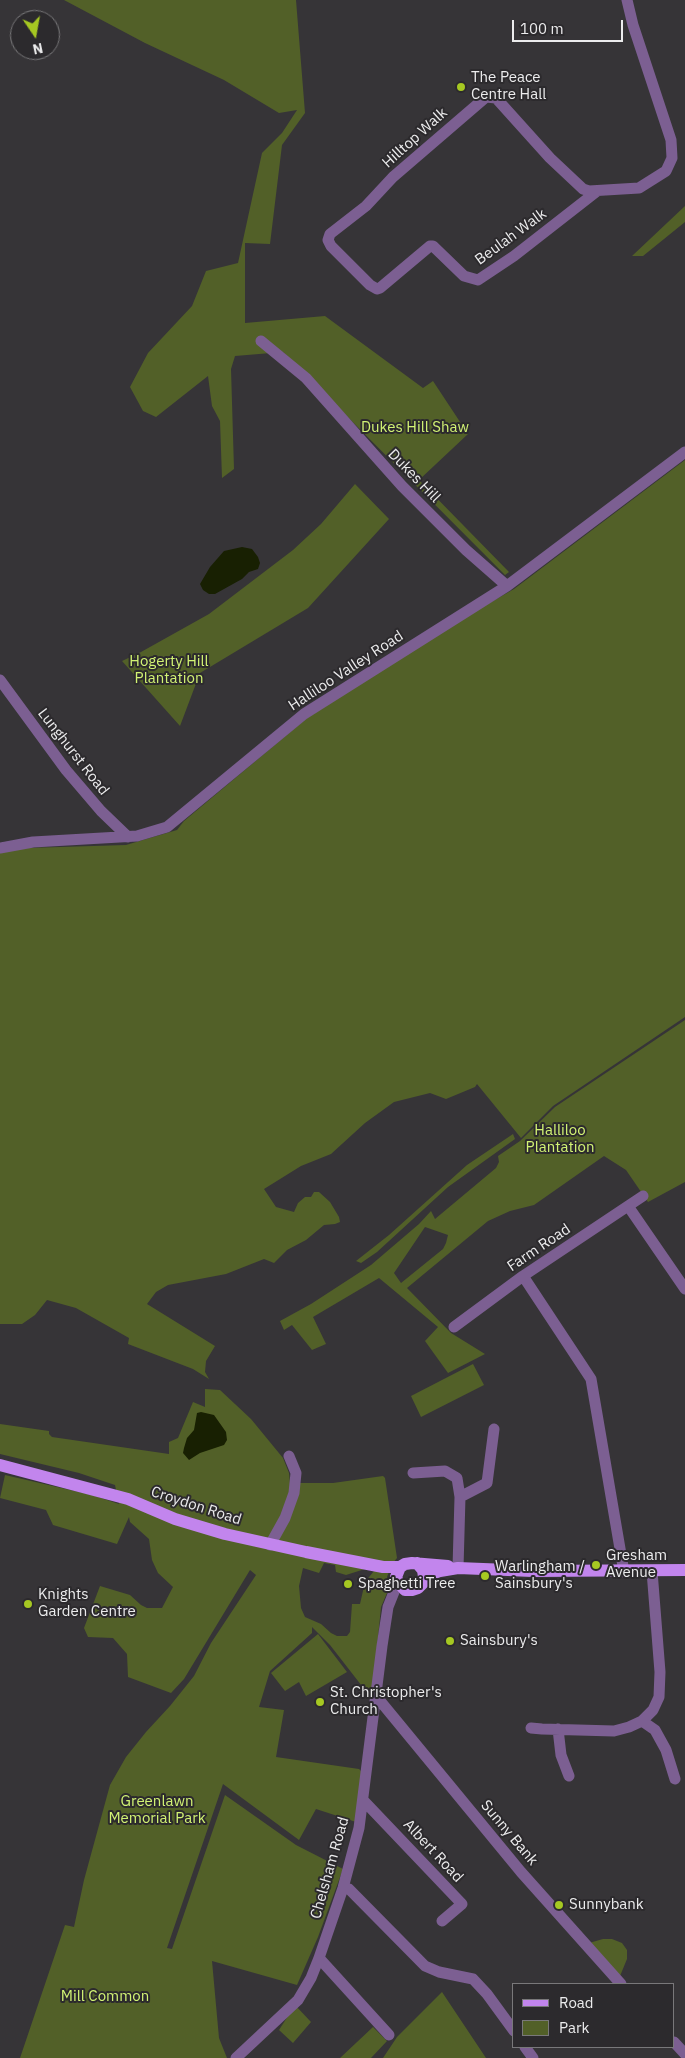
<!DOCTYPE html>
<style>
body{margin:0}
#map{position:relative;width:685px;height:2058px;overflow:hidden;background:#363437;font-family:"IBM Plex Sans",sans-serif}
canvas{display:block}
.legend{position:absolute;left:512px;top:1983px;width:162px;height:65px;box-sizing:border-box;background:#2c2a2d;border:1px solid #79787a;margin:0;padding:6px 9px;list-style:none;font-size:15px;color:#ececed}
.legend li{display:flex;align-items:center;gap:10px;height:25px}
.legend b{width:25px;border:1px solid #79787a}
.north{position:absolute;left:10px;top:10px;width:50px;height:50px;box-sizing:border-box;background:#2c2a2d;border:1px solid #79787a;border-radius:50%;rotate:168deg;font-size:14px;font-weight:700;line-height:20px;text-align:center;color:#ececed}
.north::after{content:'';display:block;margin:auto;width:18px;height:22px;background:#a6c822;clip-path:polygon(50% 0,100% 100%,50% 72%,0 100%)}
.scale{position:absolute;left:512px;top:20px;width:111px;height:22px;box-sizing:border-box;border:2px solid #ececed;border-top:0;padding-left:6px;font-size:15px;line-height:18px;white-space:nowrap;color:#ececed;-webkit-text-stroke:4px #2c2a2d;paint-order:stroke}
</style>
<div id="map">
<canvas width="685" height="2058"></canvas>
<ul class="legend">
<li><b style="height:6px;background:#c285ed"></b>Road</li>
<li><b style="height:14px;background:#526028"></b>Park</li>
</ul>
<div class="north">N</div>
<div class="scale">100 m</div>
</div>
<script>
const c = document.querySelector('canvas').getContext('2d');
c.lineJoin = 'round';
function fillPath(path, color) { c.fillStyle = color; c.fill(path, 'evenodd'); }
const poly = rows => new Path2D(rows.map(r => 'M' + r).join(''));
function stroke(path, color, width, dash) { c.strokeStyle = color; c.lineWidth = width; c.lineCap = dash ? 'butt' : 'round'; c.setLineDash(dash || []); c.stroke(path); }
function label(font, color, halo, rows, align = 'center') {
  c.font = font + ' "IBM Plex Sans",sans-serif'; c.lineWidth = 4; c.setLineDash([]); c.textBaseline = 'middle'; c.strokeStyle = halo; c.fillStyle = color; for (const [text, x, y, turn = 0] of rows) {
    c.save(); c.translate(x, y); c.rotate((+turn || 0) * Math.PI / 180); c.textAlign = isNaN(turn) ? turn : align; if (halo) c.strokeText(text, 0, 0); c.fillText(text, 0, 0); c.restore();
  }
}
fillPath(poly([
 [64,0,296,0,305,113,282,145,270,244,245,243,245,323,325,316,423,388,433,381,468,434,419,480,509,572,505,575,283,352,235,356,231,369,234,469,222,478,220,421,212,406,208,376,156,417,143,411,130,387,148,353,192,306,206,271,238,263,262,153,282,133,297,110,279,113,224,80,145,43],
 [685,206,685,222,643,256,632,256],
 [685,460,685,1017,553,1106,521,1138,477,1084,475,1087,446,1099,430,1093,394,1102,365,1123,331,1154,301,1166,264,1189,276,1207,294,1212,298,1203,305,1197,311,1197,314,1192,319,1192,330,1202,339,1217,340,1222,335,1224,324,1225,306,1240,287,1250,274,1263,264,1259,226,1274,168,1285,156,1292,147,1304,215,1346,206,1361,205,1372,209,1379,193,1369,128,1344,129,1338,76,1308,47,1300,35,1315,22,1324,0,1324,0,852,27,848,126,845,177,830,184,821,307,718,451,625,514,589],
 [355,484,389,519,308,608,200,673,180,726,122,661,141,652,209,614,293,550,321,524],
 [685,1020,685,1182,648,1202,626,1170,604,1156,534,1205,510,1211,488,1221,407,1288,451,1333,485,1354,448,1373,425,1341,438,1327,379,1278,313,1317,326,1344,312,1350,292,1325,284,1330,280,1321,311,1304,371,1265,419,1224,431,1211,435,1219,496,1168,499,1162,498,1156,520,1141,555,1107],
 [425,1227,448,1235,446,1243,443,1249,401,1283,394,1273],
 [513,1134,515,1139,448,1187,377,1252,361,1263,356,1261,389,1235,467,1165],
 [473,1364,484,1385,421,1417,411,1396],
 [205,1389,220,1390,251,1419,283,1458,289,1473,290,1483,333,1483,383,1476,385,1478,397,1558,392,1564,387,1577,390,1586,381,1607,372,1699,330,1645,312,1627,312,1633,270,1671,259,1707,284,1710,276,1757,359,1769,362,1772,356,1822,316,1809,299,1840,223,1784,167,1948,172,1949,225,1795,296,1845,343,1869,318,1937,297,1985,212,1961,219,2038,227,2058,20,2058,65,1925,74,1927,84,1880,110,1785,126,1757,146,1732,170,1706,194,1676,211,1643,256,1575,250,1570,184,1679,171,1693,128,1677,127,1654,113,1638,88,1637,84,1628,100,1586,130,1595,141,1605,147,1608,162,1608,173,1587,158,1573,152,1560,149,1539,130,1522,129,1517,117,1544,53,1525,46,1510,0,1498,5,1475,92,1495,119,1504,115,1485,79,1473,0,1454,0,1424,49,1431,49,1434,52,1437,169,1454,169,1442,178,1438,193,1402,205,1407],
 [324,1563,335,1565,336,1572,346,1575,365,1569,374,1571,365,1582,360,1604,352,1604,350,1632,347,1636,337,1636,331,1633,321,1624,305,1617,301,1608,299,1586,303,1568,319,1573],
 [318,1634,347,1672,306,1696,299,1682,285,1691,271,1673],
 [603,1939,612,1939,622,1943,627,1950,627,1959,620,1976,589,1943],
 [442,1992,486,2058,383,2058,397,2037],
 [295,2005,311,2022,293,2043,279,2030],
 [373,2027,387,2041,371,2058,340,2058]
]), '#526028');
fillPath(poly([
 [242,547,252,549,258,557,260,563,258,569,249,572,242,579,215,594,209,594,203,590,200,584,210,567,224,551],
 [201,1412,214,1415,226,1432,227,1440,224,1445,200,1453,189,1460,183,1453,184,1448,187,1438,194,1430,197,1413]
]), '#182002');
stroke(poly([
 [596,192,514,256,478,280,464,276,433,246,430,246,380,288,377,289,370,285,331,246,328,240,330,234,366,206,393,177,486,97,496,98,550,158,583,189,589,191,639,188,666,171,672,158,671,140,633,25,627,0],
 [261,341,306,378,402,486,466,550,507,586],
 [0,680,66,770,101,811,128,837],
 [0,848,33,842,137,836,167,827,304,714,507,586,685,452],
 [628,1206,685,1289],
 [523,1276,591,1379,624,1572],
 [454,1327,523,1276,643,1196],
 [413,1473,445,1471,457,1478,460,1497],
 [270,1545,285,1518,294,1493,296,1473,289,1456],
 [458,1568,460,1497,487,1483,494,1429],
 [377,1700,381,1702,521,1872,621,1984],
 [642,1721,655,1730,666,1750,675,1779],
 [531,1728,542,1729,614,1731,629,1727,642,1721,653,1710,659,1697,660,1672,652,1571],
 [558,1729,561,1755,569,1776],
 [363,1800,462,1904,442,1921],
 [343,1888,349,1889,425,1966,439,1972,473,1979,487,1994,514,2031],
 [319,1958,389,2035],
 [674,2042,685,2054],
 [525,2047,533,2058],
 [236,2058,298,2000,311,1978,319,1958,343,1888,359,1828,382,1646,388,1607,398,1582]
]), '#7c5f92', 11);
stroke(poly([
 [0,1465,128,1499,175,1519,225,1534,306,1552,383,1567,400,1567],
 [417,1563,423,1570,424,1577,423,1583,418,1588,412,1590,405,1590,398,1582,396,1577,400,1567,405,1564,412,1563,448,1566],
 [424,1577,440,1571,458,1568,533,1571,685,1570]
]), '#c285ed', 12);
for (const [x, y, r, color] of [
 [461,87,5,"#a6c822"],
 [596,1565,5,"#a6c822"],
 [485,1576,5,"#a6c822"],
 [348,1584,5,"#a6c822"],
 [28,1604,5,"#a6c822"],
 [450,1641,5,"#a6c822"],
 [320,1702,5,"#a6c822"],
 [559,1905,5,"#a6c822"]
]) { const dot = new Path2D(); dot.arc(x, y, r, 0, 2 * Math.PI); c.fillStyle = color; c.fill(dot); stroke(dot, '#2c2a2d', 2); }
label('15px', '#ececed', '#2c2a2d', [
 ["The Peace",471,78],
 ["Centre Hall",471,95],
 ["Gresham",606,1556],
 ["Avenue",606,1573],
 ["Warlingham /",495,1567],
 ["Sainsbury's",495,1584],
 ["Spaghetti Tree",358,1584],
 ["Knights",38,1595],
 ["Garden Centre",38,1612],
 ["Sainsbury's",460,1641],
 ["St. Christopher's",330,1693],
 ["Church",330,1710],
 ["Sunnybank",569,1905]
], 'left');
label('15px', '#ececed', '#2c2a2d', [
 ["Hilltop Walk",415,138,-42],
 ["Beulah Walk",511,237,-36],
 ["Dukes Hill",414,476,46],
 ["Halliloo Valley Road",346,671,-33],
 ["Lunghurst Road",73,752,52],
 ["Farm Road",539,1248,-34],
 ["Croydon Road",196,1506,18],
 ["Sunny Bank",509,1833,50],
 ["Albert Road",433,1851,47],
 ["Chelsham Road",330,1868,-74]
]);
label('15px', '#d2f374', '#2c2a2d', [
 ["Dukes Hill Shaw",415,428],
 ["Hogerty Hill",169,662],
 ["Plantation",169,679],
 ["Halliloo",560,1131],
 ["Plantation",560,1148],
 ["Greenlawn",157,1802],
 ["Memorial Park",157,1819],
 ["Mill Common",105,1997]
]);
</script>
